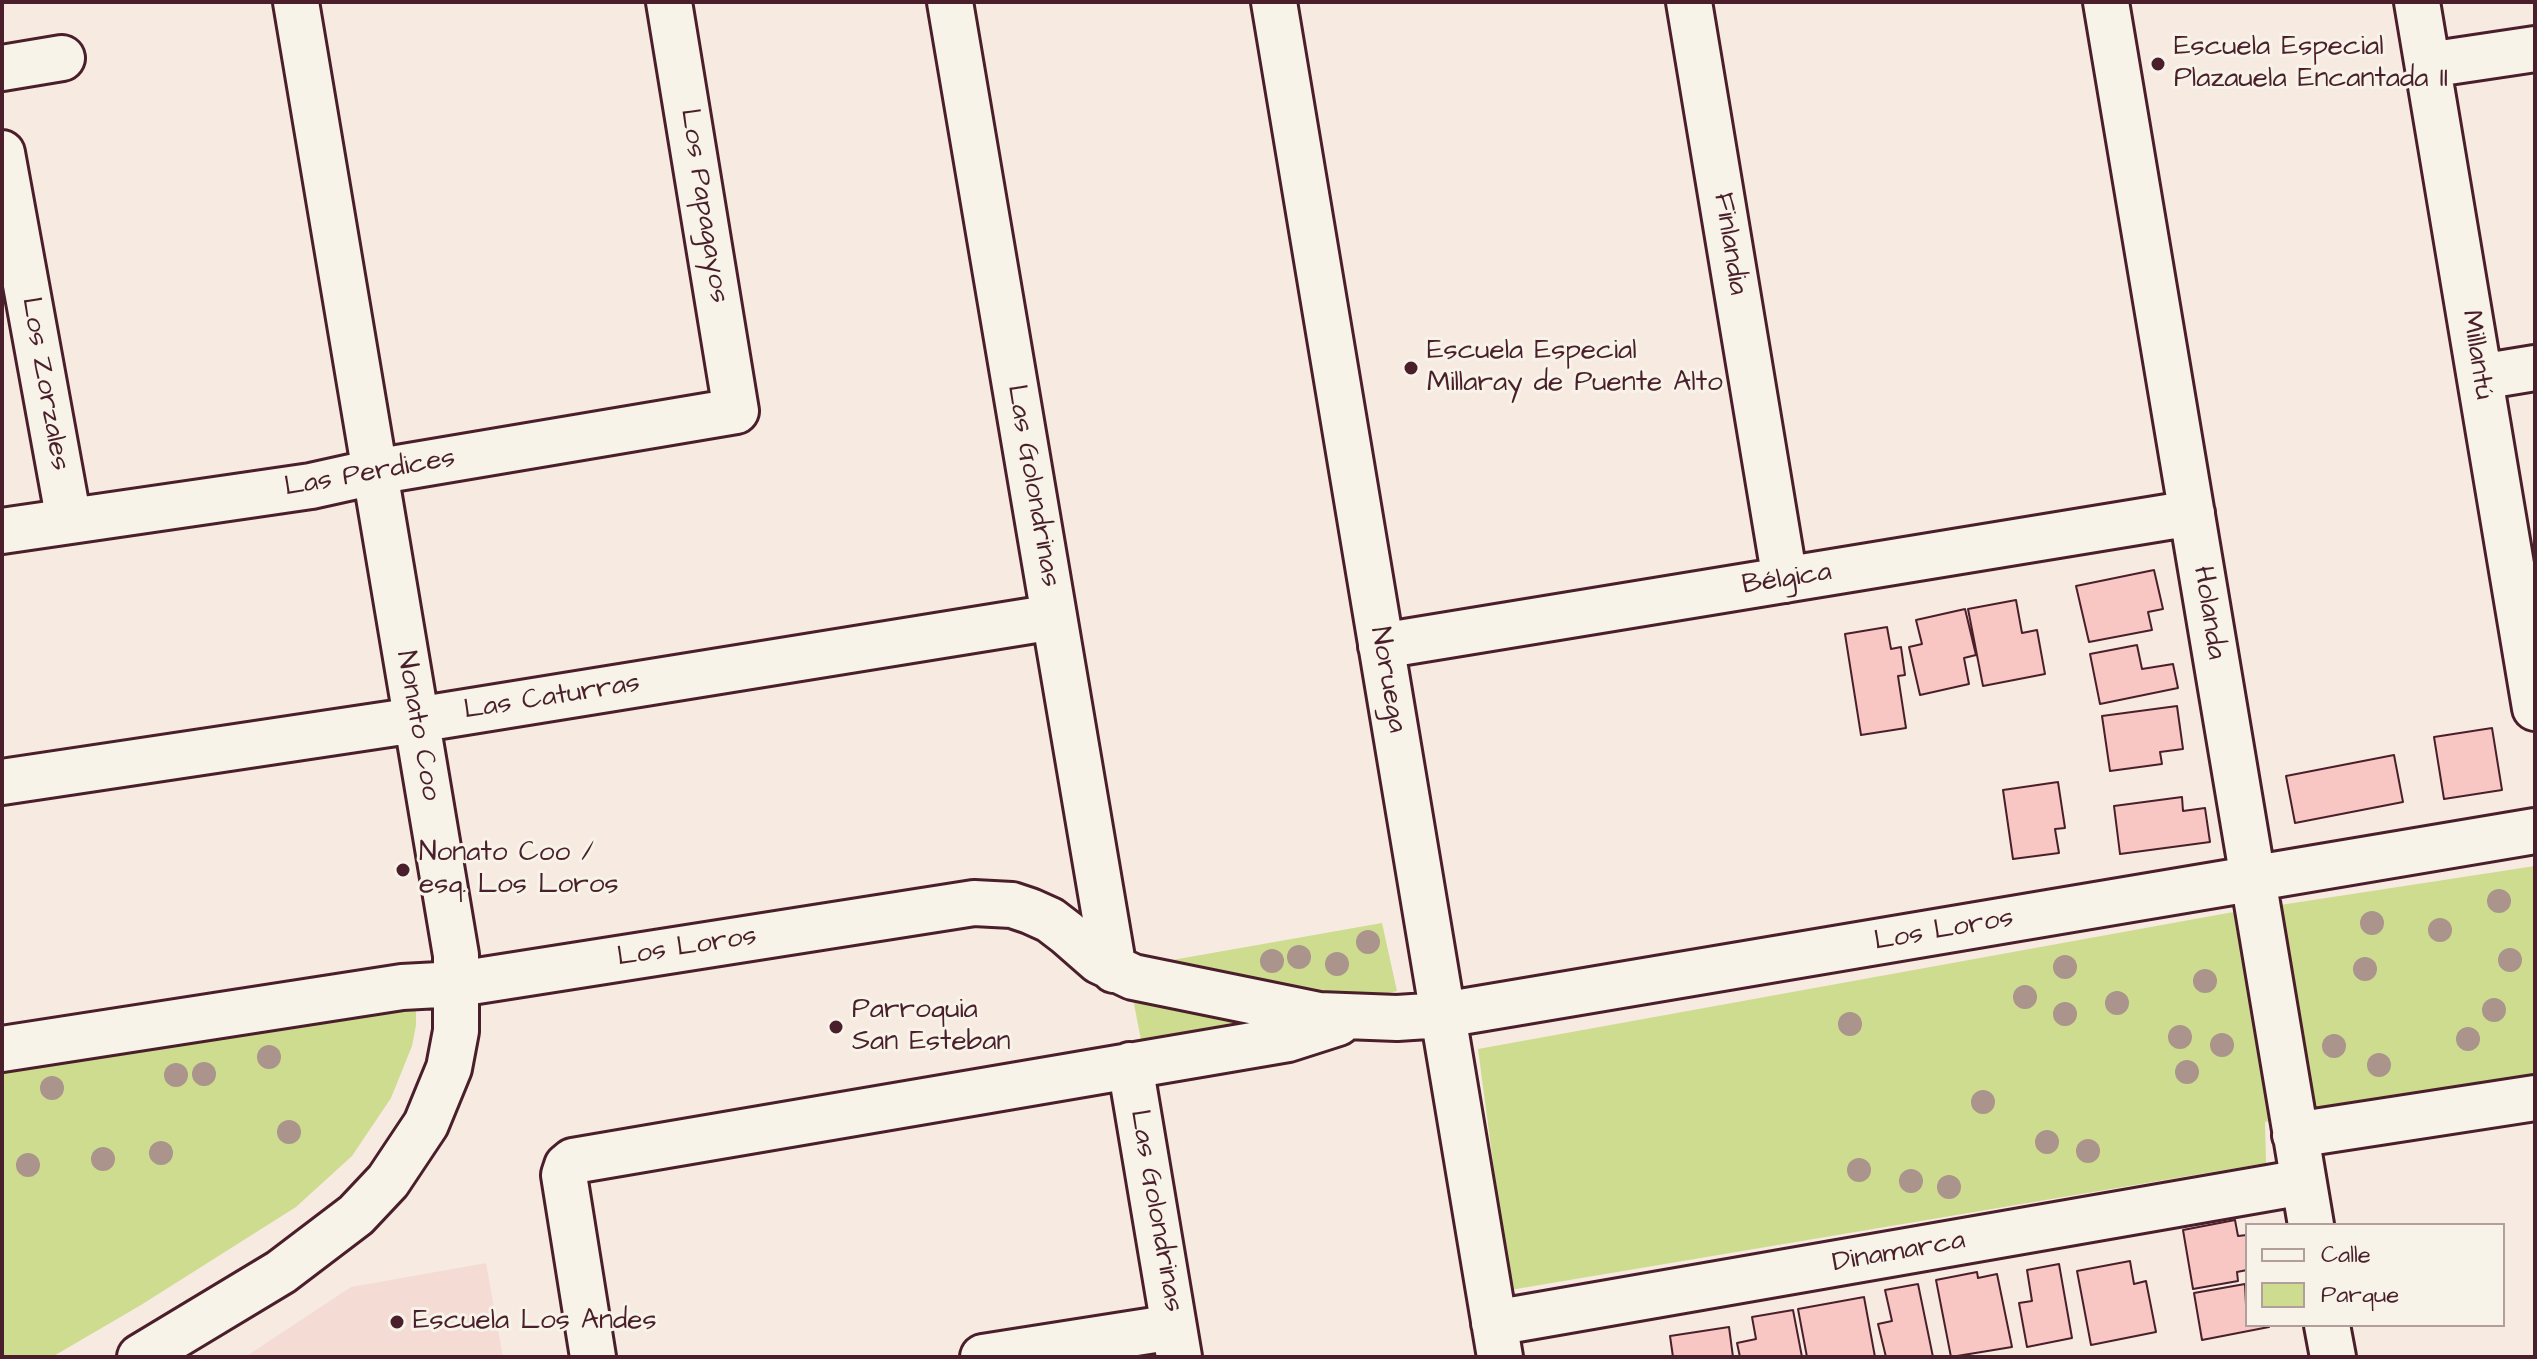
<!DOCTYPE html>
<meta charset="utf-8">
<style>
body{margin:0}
#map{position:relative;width:2537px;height:1359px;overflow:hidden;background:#f7eae1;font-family:"Architects Daughter",sans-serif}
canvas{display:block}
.frame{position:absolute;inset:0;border:4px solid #4a1f2b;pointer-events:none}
.legend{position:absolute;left:2245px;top:1223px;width:260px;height:104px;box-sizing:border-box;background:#f7f3e8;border:2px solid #b29e9c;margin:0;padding:10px 14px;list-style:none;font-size:24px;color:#4a1f2b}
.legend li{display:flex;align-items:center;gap:16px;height:40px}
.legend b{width:40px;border:2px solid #b29e9c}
</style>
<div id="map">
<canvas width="2537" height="1359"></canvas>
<div class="frame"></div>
<ul class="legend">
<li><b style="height:10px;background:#f7f3e8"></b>Calle</li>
<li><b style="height:22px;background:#cedc90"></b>Parque</li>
</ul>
</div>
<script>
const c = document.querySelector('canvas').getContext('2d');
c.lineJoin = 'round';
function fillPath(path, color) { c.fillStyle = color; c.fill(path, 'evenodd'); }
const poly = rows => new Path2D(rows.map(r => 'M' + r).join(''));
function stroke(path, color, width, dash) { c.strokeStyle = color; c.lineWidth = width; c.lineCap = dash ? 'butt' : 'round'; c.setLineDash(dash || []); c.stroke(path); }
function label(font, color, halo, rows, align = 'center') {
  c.font = font + ' "Architects Daughter",sans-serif'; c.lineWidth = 6; c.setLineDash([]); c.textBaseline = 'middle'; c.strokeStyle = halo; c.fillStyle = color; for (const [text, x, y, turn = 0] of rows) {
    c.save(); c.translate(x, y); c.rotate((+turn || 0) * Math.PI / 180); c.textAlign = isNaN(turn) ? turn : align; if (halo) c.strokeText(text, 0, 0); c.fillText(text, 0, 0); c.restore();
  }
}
fillPath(poly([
 [486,1263,503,1357,245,1357,351,1287]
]), '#f4dcd5');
fillPath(poly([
 [2535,866,2535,1078,2265,1122,2266,1163,1510,1290,1478,1049,2228,913],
 [1382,923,1397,991,1143,1050,1127,968],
 [416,1000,416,1025,412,1046,391,1098,352,1156,296,1207,141,1305,52,1357,2,1357,2,1062]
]), '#cedc90');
const building = poly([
 [2154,570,2163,609,2148,612,2152,630,2089,642,2076,586,2154,570],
 [2016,600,2022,633,2037,630,2045,674,1983,686,1968,609,2016,600],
 [1965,609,1976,655,1964,658,1969,684,1920,695,1909,647,1922,644,1916,620,1965,609],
 [1887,627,1891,649,1901,647,1905,675,1898,676,1906,728,1861,735,1845,634,1887,627],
 [2137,645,2142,669,2173,664,2178,688,2100,704,2090,654,2137,645],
 [2177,706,2183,749,2160,752,2162,764,2110,771,2102,716,2177,706],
 [2492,728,2502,790,2444,799,2434,737,2492,728],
 [2394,755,2403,802,2295,823,2286,776,2394,755],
 [2058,782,2065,828,2055,829,2059,853,2013,859,2003,790,2058,782],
 [2182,797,2183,811,2205,808,2210,842,2120,854,2114,806,2182,797],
 [2235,1220,2238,1236,2247,1235,2247,1270,2237,1272,2238,1281,2193,1289,2183,1230,2235,1220],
 [2130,1261,2134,1284,2146,1281,2156,1332,2091,1345,2077,1271,2130,1261],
 [2059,1264,2072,1338,2027,1347,2019,1303,2032,1301,2027,1270,2059,1264],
 [1977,1272,1978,1278,1997,1274,2012,1347,1951,1357,1936,1280,1977,1272],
 [1918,1284,1933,1357,1886,1357,1878,1324,1892,1321,1885,1290,1918,1284],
 [2245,1284,2247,1325,2268,1325,2269,1327,2202,1340,2194,1293,2245,1284],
 [1864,1297,1875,1357,1807,1357,1798,1309,1864,1297],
 [1793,1310,1802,1357,1740,1357,1737,1343,1756,1339,1752,1317,1793,1310],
 [1729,1327,1733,1357,1673,1357,1670,1336,1729,1327]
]);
fillPath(building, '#f8c7c3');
stroke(building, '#4a1f2b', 2);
const minor = poly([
 [950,2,1114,970],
 [1274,2,1500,1357],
 [1689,2,1785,580],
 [2106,2,2311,1225],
 [2417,2,2535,708],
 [2428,65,2535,49],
 [2,68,62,58],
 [2,153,69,521],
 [2480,377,2535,368],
 [2,531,311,486,374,472,736,411,669,2],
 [1381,646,2192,513],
 [2,782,416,720,1054,617],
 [2,1049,402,987,458,984,974,903,1012,905,1030,911,1050,920,1067,933,1099,961,1133,977,1319,1015,1397,1018,1443,1015,2535,831],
 [1130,1065,1179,1357],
 [2295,1135,2535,1098],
 [1494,1323,2303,1182],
 [2327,1325,2333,1357],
 [140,1357,281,1272,356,1215,388,1181,426,1124,449,1068,456,1031,456,955,296,2],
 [593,1357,564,1175,567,1166,573,1161,1288,1039,1338,1023],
 [983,1357,1174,1327]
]);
stroke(minor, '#4a1f2b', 50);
stroke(minor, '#f7f3e8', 44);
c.fillStyle = '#aa948b';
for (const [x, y] of [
 [2499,901],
 [2372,923],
 [2440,930],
 [1368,942],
 [1299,957],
 [2510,960],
 [1272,961],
 [1337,964],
 [2065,967],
 [2365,969],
 [2205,981],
 [2025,997],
 [2117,1003],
 [2494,1010],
 [2065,1014],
 [1850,1024],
 [2180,1037],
 [2468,1039],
 [2222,1045],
 [2334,1046],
 [269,1057],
 [2379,1065],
 [2187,1072],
 [204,1074],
 [176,1075],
 [52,1088],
 [1983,1102],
 [289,1132],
 [2047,1142],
 [2088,1151],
 [161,1153],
 [103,1159],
 [28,1165],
 [1859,1170],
 [1911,1181],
 [1949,1187]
]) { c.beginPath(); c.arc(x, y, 12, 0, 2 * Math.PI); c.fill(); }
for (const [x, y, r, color] of [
 [2158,64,8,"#4a1f2b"],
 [1411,368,8,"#4a1f2b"],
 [403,870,8,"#4a1f2b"],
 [836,1027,8,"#4a1f2b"],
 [397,1322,8,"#4a1f2b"]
]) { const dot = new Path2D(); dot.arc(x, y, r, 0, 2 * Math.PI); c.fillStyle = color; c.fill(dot); stroke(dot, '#f7f3e8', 3); }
label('28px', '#4a1f2b', '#f7f3e8', [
 ["Escuela Especial",2174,48],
 ["Plazauela Encantada II",2174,80],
 ["Escuela Especial",1427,352],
 ["Millaray de Puente Alto",1427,384],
 ["Nonato Coo /",419,854],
 ["esq. Los Loros",419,886],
 ["Parroquia",852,1011],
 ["San Esteban",852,1043],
 ["Escuela Los Andes",413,1322]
], 'left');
label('28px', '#4a1f2b', '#f7f3e8', [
 ["Los Papagayos",703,206,81],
 ["Finlandia",1729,244,81],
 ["Millantú",2476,355,81],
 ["Los Zorzales",44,384,80],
 ["Las Perdices",370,474,-10],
 ["Las Golondrinas",1032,486,80],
 ["Bélgica",1787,580,-9],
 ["Holanda",2208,613,81],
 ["Noruega",1387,680,80],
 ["Las Caturras",552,698,-9],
 ["Nonato Coo",417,726,80],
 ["Los Loros",1944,931,-10],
 ["Los Loros",687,948,-9],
 ["Las Golondrinas",1155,1211,80],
 ["Dinamarca",1899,1253,-10]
]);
</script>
